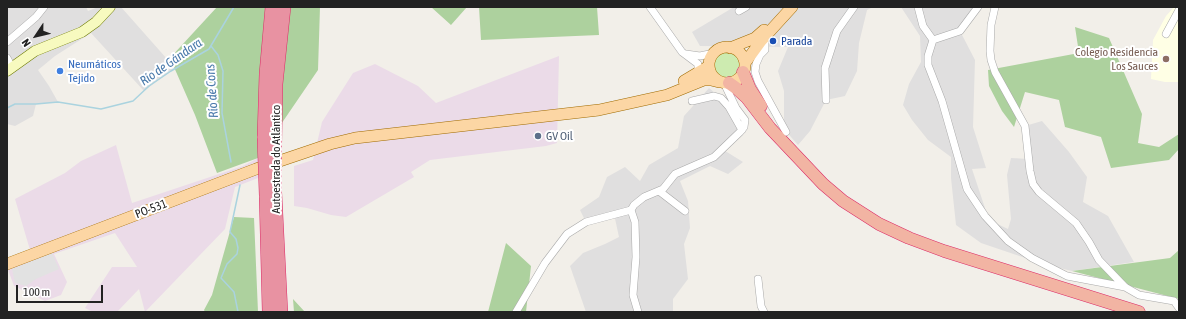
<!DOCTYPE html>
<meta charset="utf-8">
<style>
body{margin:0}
#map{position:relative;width:1186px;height:319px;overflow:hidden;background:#f2efe9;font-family:"Asap Condensed",sans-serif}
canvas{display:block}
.frame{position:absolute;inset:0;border:8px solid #222;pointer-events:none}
.north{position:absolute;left:16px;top:16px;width:40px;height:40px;-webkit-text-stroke:3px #fff;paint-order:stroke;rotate:235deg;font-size:11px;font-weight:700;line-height:16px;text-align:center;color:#222}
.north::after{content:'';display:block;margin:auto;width:14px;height:18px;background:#222;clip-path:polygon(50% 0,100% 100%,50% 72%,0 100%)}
.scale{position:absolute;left:16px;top:285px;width:87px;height:18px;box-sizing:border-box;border:2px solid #222;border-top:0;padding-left:5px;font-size:12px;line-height:14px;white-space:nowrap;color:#222;-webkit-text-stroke:3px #fff;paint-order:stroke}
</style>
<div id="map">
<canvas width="1186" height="319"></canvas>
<div class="frame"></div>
<div class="north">N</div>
<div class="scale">100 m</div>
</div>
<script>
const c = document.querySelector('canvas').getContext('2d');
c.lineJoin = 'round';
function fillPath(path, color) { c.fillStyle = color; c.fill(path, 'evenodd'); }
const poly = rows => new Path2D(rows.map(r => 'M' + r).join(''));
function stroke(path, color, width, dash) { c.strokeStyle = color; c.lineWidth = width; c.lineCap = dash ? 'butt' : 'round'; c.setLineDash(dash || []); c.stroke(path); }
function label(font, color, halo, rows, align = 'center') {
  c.font = font + ' "Asap Condensed",sans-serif'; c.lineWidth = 4; c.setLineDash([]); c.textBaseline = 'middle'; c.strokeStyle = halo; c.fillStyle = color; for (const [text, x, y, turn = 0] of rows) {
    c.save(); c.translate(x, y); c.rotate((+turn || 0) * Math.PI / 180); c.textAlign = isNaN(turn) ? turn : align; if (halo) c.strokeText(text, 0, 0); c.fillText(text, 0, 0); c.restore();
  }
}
fillPath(poly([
 [7,7,86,7,88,11,98,7,121,7,175,68,144,91,91,33,55,56,38,70,49,86,58,102,36,104,33,116,15,126,7,124],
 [734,7,873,7,867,10,859,43,857,71,845,96,826,100,810,131,798,145,784,129,784,91,778,71,788,47,700,46,692,32],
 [901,7,977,7,960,31,975,60,973,127,986,168,972,169,989,220,1008,229,1011,219,1007,175,1011,158,1029,159,1025,126,1042,121,1069,152,1087,177,1083,202,1108,216,1134,262,1072,271,1043,264,981,243,956,225,951,178,951,157,928,140,912,120,903,105,909,84,921,62,920,36],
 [709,88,721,98,742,130,722,149,743,162,728,174,710,166,680,181,688,201,690,228,684,244,688,279,673,299,673,312,586,312,570,266,583,253,605,244,619,237,614,214,586,222,580,210,599,197,607,177,625,167,640,181,649,165,678,148,684,116]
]), '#e0dfdf');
fillPath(poly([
 [559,56,557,143,546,146,430,160,411,172,414,177,346,217,331,215,307,208,294,206,294,166,313,160,322,122,353,73,375,64,418,86,436,103],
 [116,145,132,203,243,166,258,158,258,178,235,187,225,229,145,312,139,289,117,312,93,312,85,308,112,267,137,267,115,233,54,254,67,282,61,295,45,301,14,286,7,267,30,250,15,199,65,173,81,161]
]), '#ebdbe8');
fillPath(poly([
 [1174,7,1179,7,1179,82,1165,82,1151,79,1153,40,1166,16]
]), '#ffffe5');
fillPath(poly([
 '714 65a13 13 0 1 1 26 0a13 13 0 1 1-26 0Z'
]), '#cdebb0');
fillPath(poly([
 [217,7,320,7,318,70,258,158,217,173,195,115,170,58],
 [431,7,467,7,451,25],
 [479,7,597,7,599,35,481,40],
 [1075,27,1109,38,1142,114,1138,143,1159,147,1179,134,1179,149,1169,160,1111,168,1101,137,1065,127,1059,100,1025,92,1014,127,1002,111,989,86,988,70,1079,53],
 [234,217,254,218,258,312,205,312,204,310,212,295],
 [506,243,531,266,526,312,488,312],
 [1179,250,1179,299,1072,271,1170,258],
 [293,299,305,312,294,312]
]), '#add19e');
fillPath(poly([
 [52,253,59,269,36,279,26,286,15,283,12,269]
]), '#e2e2e2');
stroke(poly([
 [211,46,218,55,223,71,222,113,231,162],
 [7,108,15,104,36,104,58,102,101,109,133,101,149,86,171,71,209,49,234,7],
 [238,312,234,292,221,278,227,264,237,254,238,248,236,239,230,232,240,185]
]), '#aad3df', 1.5);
const minor = poly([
 [650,7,682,52,698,64,698,74],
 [918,7,923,26,933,40],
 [978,7,960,31,933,40,928,56,928,65,942,101,967,189,985,216,1008,241,1032,258,1067,276,1125,287],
 [995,7,991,25,990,51,991,60,995,72,1025,126,1030,171,1033,184,1039,192,1076,223,1089,242,1099,260,1125,287,1139,295,1174,301,1179,308],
 [739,11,746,7],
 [1166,34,1179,10],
 [765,37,765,50,760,55,756,64,755,72,758,81,786,132],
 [7,42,36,17,44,7],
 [686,54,700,56,714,53],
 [7,58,12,67],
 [826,100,825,68,837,31,854,7],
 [692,101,714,96,721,98,729,107,742,130],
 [659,191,685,211],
 [758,279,761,306,764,312],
 [516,312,545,263,567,234,586,222,631,210],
 [638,312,633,295,636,257,635,222,631,210,634,205,644,197,663,189,675,174,714,157,740,132,744,127,745,120,736,108,724,83]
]);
const secondary = poly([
 [7,71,35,51,82,32,96,22,110,7]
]);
const primary = poly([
 '709 65a18 18 0 1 1 36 0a18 18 0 1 1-36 0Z',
 [730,48,755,38,764,30],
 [745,63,761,41,792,7],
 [684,81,709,66],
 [7,264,256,169,330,144,355,138,599,110,667,95,704,80,711,80,719,82]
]);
const trunk = poly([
 [743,72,750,89,761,106],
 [729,83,736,88,747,98,770,128,823,184,843,201,879,224,909,238,944,251,1139,312]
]);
const motorway = poly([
 [264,138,266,74,272,7],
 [275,144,276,84,284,7],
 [275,192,281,312],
 [266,196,269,312]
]);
stroke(minor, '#a9a9a9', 8);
stroke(secondary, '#707d05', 11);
stroke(primary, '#a06b00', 12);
stroke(trunk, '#dc2a67', 13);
stroke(motorway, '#dc2a67', 14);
stroke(minor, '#fff', 7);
stroke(secondary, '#f7fabf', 10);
stroke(primary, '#fcd6a4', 11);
stroke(trunk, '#f2b4a3', 12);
stroke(motorway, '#e892a2', 13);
const motorwayBridge = poly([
 [264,138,266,196],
 [275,144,275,192]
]);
stroke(motorwayBridge, '#dc2a67', 14, []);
stroke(motorwayBridge, '#e892a2', 13);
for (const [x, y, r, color] of [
 [773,41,4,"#1a4fb4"],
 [1166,59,4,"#8d6e63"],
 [60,71,4,"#3f7fe0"],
 [538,136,4,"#5c6f8a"]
]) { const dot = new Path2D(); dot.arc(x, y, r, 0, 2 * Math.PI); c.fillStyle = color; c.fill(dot); stroke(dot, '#fff', 1.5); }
label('12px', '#164399', '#fff', [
 ["Parada",781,41]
], 'left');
label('12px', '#785e54', '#fff', [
 ["Colegio Residencia",1158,52],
 ["Los Sauces",1158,66]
], 'right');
label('12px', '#366cbe', '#fff', [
 ["Neumáticos",68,64],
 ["Tejido",68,78]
], 'left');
label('12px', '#4e5e75', '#fff', [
 ["GV Oil",546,136]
], 'left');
label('12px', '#222', '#fff', [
 ["Autoestrada do Atlántico",276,159,-90],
 ["PO-531",151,209,-21]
]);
label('italic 13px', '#4a7aab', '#fff', [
 ["Río de Gándara",171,62,-35],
 ["Río de Cons",212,91,-94]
]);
</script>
